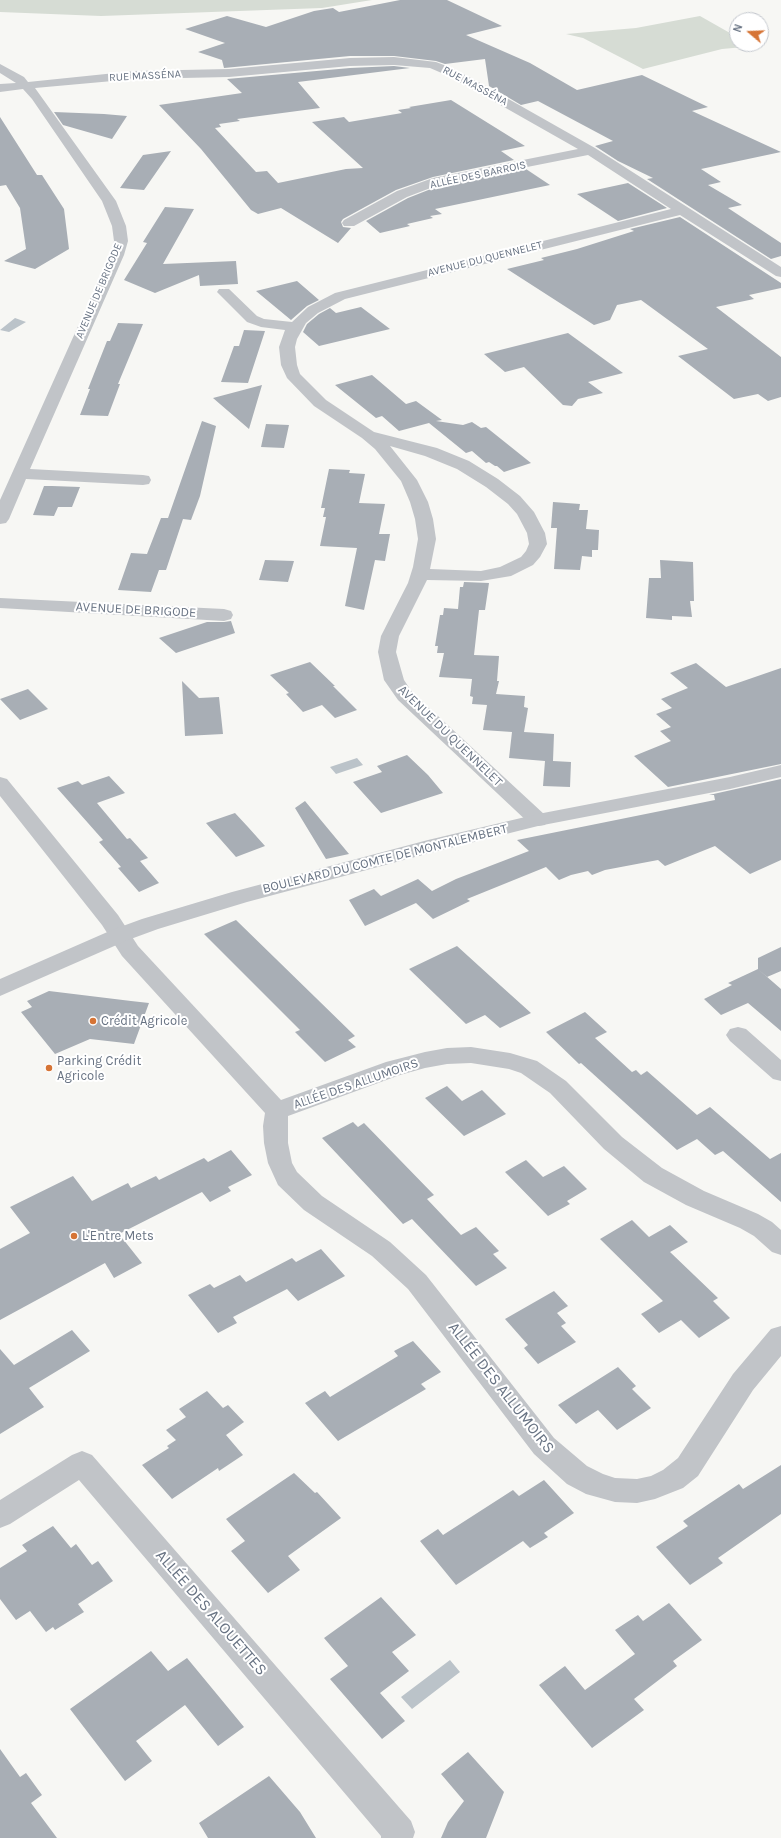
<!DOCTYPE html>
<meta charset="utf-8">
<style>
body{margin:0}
#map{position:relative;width:781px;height:1838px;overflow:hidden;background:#f7f7f4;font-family:Karla,sans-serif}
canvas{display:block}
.north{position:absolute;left:729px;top:12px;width:40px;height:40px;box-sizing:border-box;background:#fff;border:1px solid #c3c7cd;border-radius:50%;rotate:289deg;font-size:11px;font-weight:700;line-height:16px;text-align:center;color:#687383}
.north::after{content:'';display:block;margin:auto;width:14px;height:18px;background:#d67435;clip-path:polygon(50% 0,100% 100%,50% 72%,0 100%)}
</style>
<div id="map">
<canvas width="781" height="1838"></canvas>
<div class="north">N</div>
</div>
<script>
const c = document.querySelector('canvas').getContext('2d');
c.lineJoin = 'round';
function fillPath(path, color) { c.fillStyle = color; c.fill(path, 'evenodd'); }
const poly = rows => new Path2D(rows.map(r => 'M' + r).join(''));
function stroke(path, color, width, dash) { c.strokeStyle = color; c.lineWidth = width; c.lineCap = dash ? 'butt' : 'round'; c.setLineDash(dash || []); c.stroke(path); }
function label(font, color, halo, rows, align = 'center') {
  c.font = font + ' Karla,sans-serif'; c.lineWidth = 4; c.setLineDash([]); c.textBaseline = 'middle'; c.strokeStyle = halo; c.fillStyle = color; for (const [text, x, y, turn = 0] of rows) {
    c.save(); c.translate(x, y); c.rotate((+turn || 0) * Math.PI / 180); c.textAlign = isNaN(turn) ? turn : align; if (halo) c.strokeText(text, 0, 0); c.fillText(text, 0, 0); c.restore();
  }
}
fillPath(poly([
 [0,0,372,0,322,8,101,16,0,12],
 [700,16,737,37,737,44,751,44,755,46,722,49,643,69,583,38,566,34,636,28]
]), '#d6dcd4');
fillPath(poly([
 [15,318,26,322,9,332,0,330],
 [357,758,363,765,336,774,330,767],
 [450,1660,460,1672,412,1709,401,1697]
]), '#bbc3c9');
fillPath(poly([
 [400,0,447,0,502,26,466,35,530,63,577,90,642,75,708,107,692,111,781,152,701,169,721,182,708,185,742,205,728,208,781,243,781,256,771,259,647,179,653,178,618,161,595,146,613,141,538,101,521,105,489,86,485,59,445,64,436,61,394,56,350,56,224,68,222,60,198,52,225,43,185,29,227,16,266,27,314,11,333,8,339,12],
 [394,66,410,68,298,82,320,108,237,119,240,121,219,124,221,127,215,128,256,172,267,171,278,183,346,169,363,168,312,122,344,117,349,122,402,113,398,110,411,108,409,107,451,100,525,146,501,151,514,160,433,177,396,190,343,219,341,222,343,227,351,228,338,243,281,208,258,214,251,210,201,149,159,105,242,93,227,79,350,68],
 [54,112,104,114,127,116,112,139,63,125],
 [0,117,37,175,42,175,64,209,69,249,35,269,4,261,26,249,20,208,6,185,0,186],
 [171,151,144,190,120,188,143,155],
 [526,169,550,185,435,209,442,214,430,216,433,218,407,224,410,226,380,233,366,221,408,198,441,185],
 [628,183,667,208,618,221,577,194],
 [165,207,194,209,163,264,236,261,238,284,200,286,199,275,155,293,124,280,147,243,143,242],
 [680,217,781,283,781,288,749,295,754,299,716,307,781,357,781,397,768,401,758,394,734,399,678,356,708,349,641,300,617,305,610,320,594,325,507,269,544,260,541,258,577,249,634,231,630,229],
 [297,281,319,300,307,306,291,320,256,291],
 [361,307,390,329,319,346,303,332,307,324,319,314,330,308,336,313],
 [118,323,143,324,118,384,120,384,108,416,80,415,90,389,88,389,107,341,110,341],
 [244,330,265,331,248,383,221,382,234,346,239,346],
 [568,333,623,373,588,382,603,393,578,399,572,406,563,405,524,367,505,372,484,354],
 [372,375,406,404,416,401,442,420,436,421,463,425,472,422,481,428,486,427,531,463,504,472,497,466,495,466,489,462,486,463,472,451,466,453,429,423,399,431,382,416,376,418,335,385],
 [262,385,249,429,213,398],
 [202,421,216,426,200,496,191,520,183,519,166,570,159,570,151,592,118,590,131,553,147,554,161,518,168,518],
 [266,424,289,425,284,448,261,447],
 [329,469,350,470,349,473,365,474,359,503,385,504,379,534,390,534,385,561,375,560,364,610,345,606,357,548,320,546,326,517,323,517,325,508,321,508],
 [44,486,52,486,80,487,72,507,58,507,54,516,33,515],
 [553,502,580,504,579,510,588,510,586,529,599,530,598,550,592,550,592,557,582,556,580,570,554,569,557,528,551,528],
 [265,560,294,561,288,582,259,580],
 [660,560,693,562,694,601,690,601,692,617,672,616,672,620,646,618,649,578,661,578],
 [464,582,489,583,485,610,479,610,474,655,499,656,497,681,499,681,496,694,525,696,524,707,528,708,524,732,554,734,553,761,571,762,570,787,543,786,545,761,509,758,512,732,483,730,487,705,472,704,473,697,470,696,472,679,439,677,444,653,437,653,438,646,435,646,440,615,443,615,444,608,458,609,460,587,463,587],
 [231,621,235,633,176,653,159,638,207,622,224,622],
 [310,662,335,686,333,686,357,710,335,718,322,705,303,712,286,694,289,693,270,675],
 [696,663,726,687,781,668,781,764,668,787,634,756,671,741,660,731,671,727,656,714,672,708,661,699,688,688,670,673],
 [182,681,199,698,219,697,223,734,185,736],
 [28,689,48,709,20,720,0,699],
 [407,755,428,775,443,793,381,813,353,782,382,772,377,766],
 [109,776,125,793,97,803,127,839,130,838,148,858,140,861,159,883,139,892,118,868,121,867,99,842,103,840,57,788,78,781,82,785],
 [781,779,781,860,750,874,715,846,665,866,658,860,605,870,592,875,588,871,571,875,559,880,546,867,467,899,470,901,433,919,416,903,365,926,349,900,374,889,381,896,418,879,432,891,456,879,529,851,517,840,715,800,714,795,709,795],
 [305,801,349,854,326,859,295,808],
 [235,813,248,827,265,846,236,857,206,823],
 [236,920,355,1036,348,1040,356,1047,325,1062,295,1032,300,1030,204,934],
 [457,946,501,986,531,1013,500,1028,485,1015,466,1024,409,969],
 [781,947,781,971,767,977,758,969,758,958],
 [758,969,781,989,781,1031,748,1003,721,1015,704,999,732,985,728,983],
 [49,991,131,1001,149,1003,134,1044,90,1039,55,1054,21,1012,32,1007,27,1001],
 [585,1012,607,1032,595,1038,632,1072,636,1070,641,1075,647,1071,697,1115,710,1107,770,1159,781,1153,781,1202,723,1151,715,1155,697,1139,677,1150,581,1063,579,1064,546,1032],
 [447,1086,462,1101,482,1090,506,1114,464,1136,425,1098],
 [353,1122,358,1127,364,1123,434,1195,427,1199,461,1235,476,1227,499,1251,493,1254,507,1268,476,1286,412,1219,403,1224,322,1138],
 [231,1150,252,1175,228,1187,231,1191,210,1202,202,1192,119,1234,142,1263,114,1278,105,1263,0,1320,0,1249,30,1233,10,1207,73,1176,92,1201,128,1183,131,1188,156,1176,159,1180,204,1158,208,1162],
 [526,1160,543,1177,564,1166,587,1189,567,1201,570,1204,548,1216,505,1172],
 [632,1220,649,1237,670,1225,688,1242,670,1252,718,1298,713,1301,730,1318,699,1338,681,1320,659,1333,641,1314,663,1301,600,1239],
 [321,1249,345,1276,298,1301,287,1289,233,1317,237,1323,218,1333,188,1295,210,1284,214,1288,240,1275,246,1282,292,1258,296,1262],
 [554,1291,568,1306,557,1313,566,1323,561,1326,576,1342,538,1364,524,1348,528,1345,505,1319],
 [72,1330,90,1351,29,1388,44,1407,0,1434,0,1349,14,1365],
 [413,1341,441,1372,421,1384,426,1389,338,1441,305,1403,325,1391,330,1397,398,1356,394,1351],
 [618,1367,636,1386,632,1389,651,1408,617,1430,598,1410,576,1424,558,1405],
 [207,1391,223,1408,228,1405,244,1422,226,1435,243,1455,219,1471,218,1468,172,1499,142,1465,169,1448,167,1446,176,1440,166,1430,186,1417,179,1409],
 [781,1465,781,1514,718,1558,723,1563,690,1585,656,1547,688,1526,683,1521,739,1484,743,1489],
 [294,1473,315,1493,317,1492,341,1518,288,1556,300,1570,268,1593,231,1551,245,1541,226,1519],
 [544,1480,574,1513,544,1533,548,1537,530,1548,523,1541,456,1585,420,1541,438,1529,443,1535,513,1490,519,1496],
 [53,1526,71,1548,76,1544,92,1565,98,1561,113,1581,78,1604,84,1612,55,1630,53,1627,46,1632,30,1611,16,1620,0,1599,0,1568,27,1551,22,1545],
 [381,1597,416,1635,392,1652,409,1671,380,1693,405,1721,382,1739,330,1679,348,1666,324,1638],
 [669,1603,702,1640,673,1661,677,1666,634,1699,644,1710,592,1748,539,1685,565,1666,585,1690,635,1654,615,1630,638,1615,643,1621],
 [151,1651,168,1671,187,1658,244,1727,218,1746,185,1705,136,1741,152,1761,125,1781,70,1709],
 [0,1749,20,1777,26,1773,42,1795,31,1803,57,1838,0,1838],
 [468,1752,504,1792,486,1838,441,1838,448,1822,464,1801,441,1774],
 [269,1776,300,1812,316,1838,208,1838,199,1823]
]), '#a8aeb5');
fillPath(poly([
 [394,57,436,62,452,68,482,84,595,148,781,267,781,277,776,276,680,215,345,299,318,313,306,323,297,339,295,347,297,365,300,374,326,400,374,432,437,448,469,461,498,479,520,496,534,512,545,533,547,544,540,557,533,565,511,576,481,581,427,580,399,636,396,652,404,680,412,692,545,815,548,820,545,825,538,826,531,825,398,700,384,680,378,652,381,636,408,583,413,567,418,539,415,519,410,502,401,481,375,449,362,438,314,406,287,378,281,365,279,347,285,330,261,327,247,322,217,292,219,289,229,289,257,316,264,319,292,322,308,307,335,293,671,209,588,155,441,184,407,197,354,226,344,226,342,223,344,220,397,191,433,178,578,149,474,90,444,74,430,68,394,65,350,66,229,77,135,79,35,88,116,201,126,226,128,241,124,255,30,469,143,475,149,476,151,480,149,484,143,485,26,479,9,519,6,523,0,524,0,500,110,255,114,241,112,226,102,201,32,99,23,89,0,92,0,84,16,83,0,73,0,64,24,77,28,82,135,71,229,69,350,58,394,57],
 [390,446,425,456,457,469,486,487,508,504,517,514,527,533,529,544,526,551,521,557,500,567,481,571,430,569,436,539,433,519,428,502,417,480,390,446],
 [0,598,224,609,231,611,233,615,231,619,224,621,0,608,0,598],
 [0,777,7,779,118,915,138,946,281,1100,386,1062,425,1052,447,1048,471,1047,510,1053,537,1061,566,1081,622,1137,662,1168,704,1191,758,1214,772,1222,781,1230,781,1255,772,1252,754,1236,740,1228,686,1205,644,1182,604,1149,550,1093,521,1073,509,1069,471,1063,447,1064,425,1068,400,1075,288,1116,288,1143,292,1163,297,1172,322,1196,390,1242,426,1275,554,1438,587,1466,603,1474,615,1478,637,1479,651,1476,663,1470,678,1458,733,1374,771,1329,781,1326,781,1356,753,1390,698,1476,683,1488,655,1499,637,1503,615,1502,586,1494,567,1484,534,1454,408,1289,372,1256,304,1210,278,1185,268,1163,264,1143,263,1126,265,1113,122,956,102,925,0,796,0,777],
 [738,1027,746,1029,781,1060,781,1081,773,1079,730,1041,726,1035,730,1029,738,1027],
 [82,1451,92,1455,411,1821,415,1832,413,1838,381,1838,381,1836,79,1480,10,1524,0,1528,0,1500,72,1455,82,1451]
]), '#c1c4c8');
fillPath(poly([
 [781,765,781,777,730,789,538,826,430,853,247,902,158,929,128,940,0,996,0,979,112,930,142,919,232,892,428,840,538,814,730,777,781,765]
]), '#c1c4c8');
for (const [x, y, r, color] of [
 [93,1021,4,"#d67435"],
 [49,1068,4,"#d67435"],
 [74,1236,4,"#d67435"]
]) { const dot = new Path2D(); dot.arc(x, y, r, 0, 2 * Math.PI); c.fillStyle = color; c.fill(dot); stroke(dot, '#fff', 1.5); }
label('11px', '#687383', '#fff', [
 ["RUE MASSÉNA",145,76,-3],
 ["RUE MASSÉNA",475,86,28],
 ["ALLÉE DES BARROIS",478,175,-12],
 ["AVENUE DU QUENNELET",485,259,-14],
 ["AVENUE DE BRIGODE",99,291,-67]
]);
label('13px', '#687383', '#fff', [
 ["AVENUE DE BRIGODE",136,610,3],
 ["AVENUE DU QUENNELET",450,736,44],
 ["BOULEVARD DU COMTE DE MONTALEMBERT",385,859,-14],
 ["ALLÉE DES ALLUMOIRS",356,1084,-19]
]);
label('13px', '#687383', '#fff', [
 ["Crédit Agricole",101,1021],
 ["Parking Crédit",57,1061],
 ["Agricole",57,1076],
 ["L'Entre Mets",82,1236]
], 'left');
label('16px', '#687383', '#fff', [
 ["ALLÉE DES ALLUMOIRS",501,1388,52],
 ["ALLÉE DES ALOUETTES",211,1613,49]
]);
</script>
